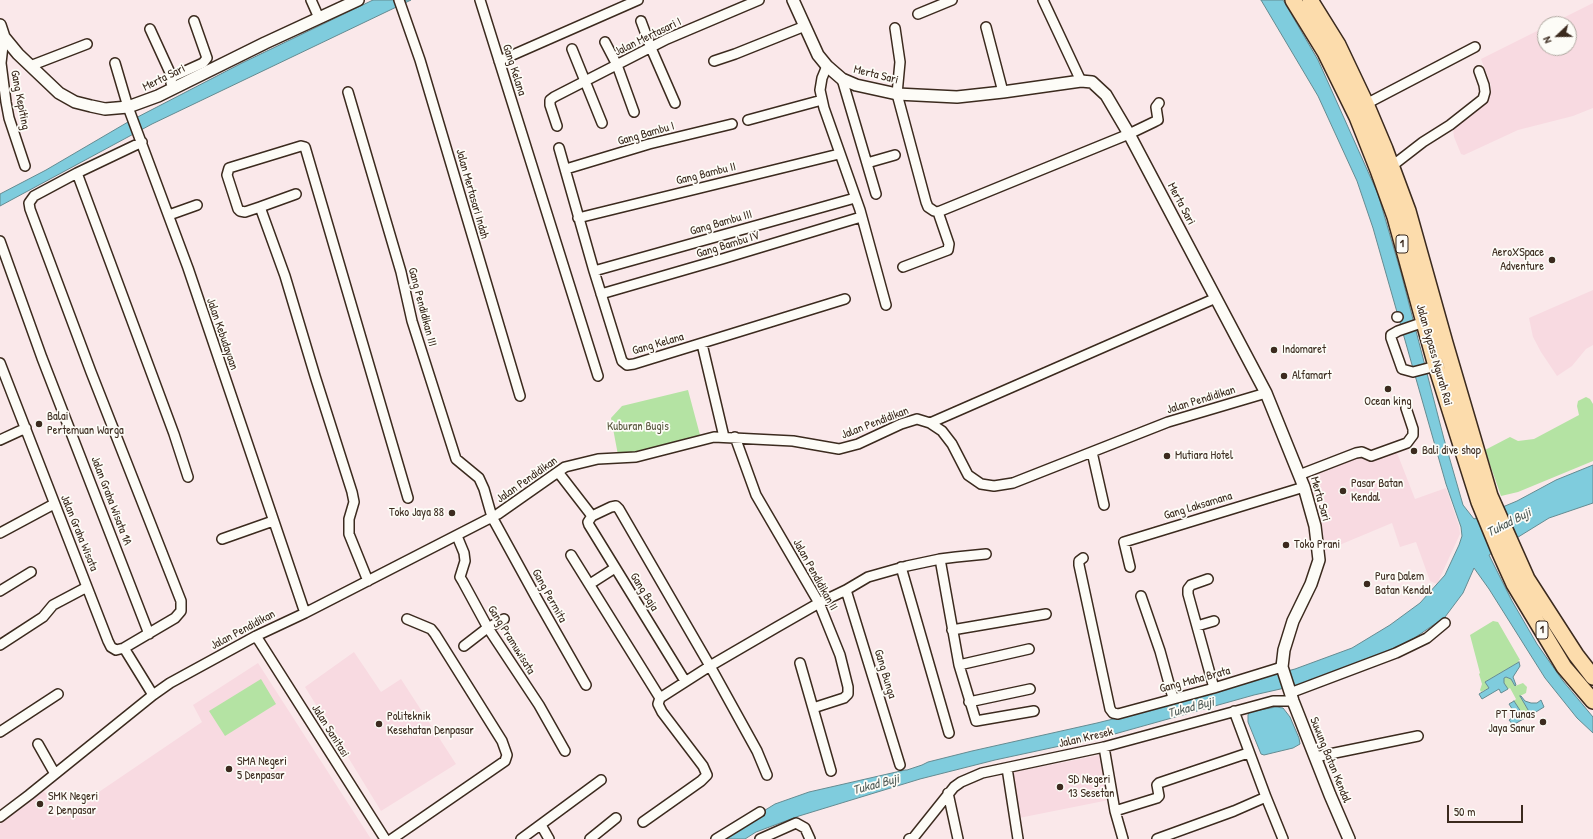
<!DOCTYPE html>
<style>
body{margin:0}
#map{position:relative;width:1593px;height:839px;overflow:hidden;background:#fae8ea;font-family:"Patrick Hand",sans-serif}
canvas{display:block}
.north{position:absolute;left:1537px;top:16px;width:40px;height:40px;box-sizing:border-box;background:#fdfcf7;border:1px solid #afa8a0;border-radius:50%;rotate:248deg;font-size:11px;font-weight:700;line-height:16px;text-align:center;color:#3b2a1e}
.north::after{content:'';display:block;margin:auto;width:14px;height:18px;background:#3b2a1e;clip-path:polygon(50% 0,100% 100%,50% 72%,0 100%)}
.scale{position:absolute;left:1447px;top:805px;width:76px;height:18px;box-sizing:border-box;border:2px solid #3b2a1e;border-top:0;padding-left:5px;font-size:12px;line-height:14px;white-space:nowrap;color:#3b2a1e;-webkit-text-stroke:3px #fdfcf7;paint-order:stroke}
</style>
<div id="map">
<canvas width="1593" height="839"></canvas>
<div class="north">N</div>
<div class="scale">50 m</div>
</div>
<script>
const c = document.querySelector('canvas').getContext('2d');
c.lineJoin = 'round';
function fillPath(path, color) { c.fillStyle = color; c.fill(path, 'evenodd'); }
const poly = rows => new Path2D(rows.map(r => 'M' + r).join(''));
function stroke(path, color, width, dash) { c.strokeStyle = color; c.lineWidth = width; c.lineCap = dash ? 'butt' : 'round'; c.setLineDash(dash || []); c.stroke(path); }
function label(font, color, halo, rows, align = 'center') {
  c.font = font + ' "Patrick Hand",sans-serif'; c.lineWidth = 3.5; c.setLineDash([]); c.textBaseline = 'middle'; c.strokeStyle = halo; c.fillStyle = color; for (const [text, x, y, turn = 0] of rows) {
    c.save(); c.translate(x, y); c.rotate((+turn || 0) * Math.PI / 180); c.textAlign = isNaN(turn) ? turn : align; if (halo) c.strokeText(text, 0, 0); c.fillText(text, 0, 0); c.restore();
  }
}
fillPath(poly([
 [1593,3,1593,108,1573,116,1518,130,1464,155,1461,154,1454,137,1453,128,1488,98,1490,94,1491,85,1481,59,1545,27,1545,48,1569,48,1569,24,1551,24],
 [1593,290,1593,345,1586,349,1572,366,1557,376,1541,352,1533,337,1529,318],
 [1394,445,1415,499,1446,488,1459,526,1460,534,1437,584,1430,581,1416,542,1400,547,1392,523,1325,551,1323,532,1316,503,1307,475,1362,452,1364,457],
 [354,652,381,692,401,679,456,764,381,811,305,687],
 [258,663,371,839,0,839,0,824,44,791,62,817,202,722,193,705],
 [1100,755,1109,800,1019,818,1010,773]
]), '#f8dae1');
fillPath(poly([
 [688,390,700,435,639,452,618,455,611,418,622,406],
 [1586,397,1590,399,1593,404,1593,461,1518,492,1501,496,1485,450,1510,437,1518,441,1534,439,1579,415,1577,406,1578,401],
 [1493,621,1498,622,1520,660,1518,661,1519,662,1485,682,1489,688,1481,692,1480,690,1482,684,1479,674,1480,673,1470,635],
 [1506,677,1511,679,1515,686,1523,683,1527,687,1526,693,1520,696,1531,715,1525,718,1514,701,1516,699,1510,688,1508,689,1504,683,1504,678],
 [261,679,276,704,225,736,209,711]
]), '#b4e3a3');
const water = poly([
 [373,0,411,0,152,124,0,206,0,194,46,170,128,122,242,63,373,0],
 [1261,0,1283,0,1318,60,1378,194,1401,273,1444,439,1463,505,1474,519,1517,501,1556,480,1593,465,1593,503,1549,518,1489,555,1512,601,1537,644,1563,681,1593,717,1593,733,1577,718,1545,678,1489,589,1474,568,1463,593,1445,617,1410,641,1364,661,1298,685,1254,695,1111,735,995,760,920,779,799,816,756,832,745,839,718,839,775,804,809,792,905,770,907,770,922,765,928,762,972,751,1097,723,1149,710,1215,690,1295,669,1352,648,1390,625,1420,603,1445,575,1459,545,1462,536,1461,527,1446,484,1373,228,1357,181,1318,96,1261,0],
 [1519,662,1520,666,1513,677,1516,685,1515,686,1511,679,1506,677,1504,678,1504,683,1508,689,1501,693,1499,689,1482,699,1479,694,1489,688,1485,682,1519,662],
 [1520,696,1521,696,1525,701,1531,703,1537,703,1541,700,1544,707,1531,715,1520,696],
 [1514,701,1525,718,1513,725,1509,720,1516,715,1509,704,1514,701],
 [1276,707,1283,708,1290,717,1299,738,1300,744,1293,748,1264,755,1261,754,1248,722,1248,715,1249,712,1276,707]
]);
fillPath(water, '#7fccdd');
stroke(water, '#648b91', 1);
const minor = poly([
 [311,0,319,18],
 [399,0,420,60,520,396],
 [480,0,598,376],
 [1043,0,1081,81],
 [918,14,952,0],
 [641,21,651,48,675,103],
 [986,27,1003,92],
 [895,28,900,62,897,94,926,202,928,207,934,211,938,212,1129,134,1154,122,1158,120,1156,107,1159,103],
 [150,29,172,77,171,83],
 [4,37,1,63,6,102,9,118,25,166],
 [605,42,617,65,634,112],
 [572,49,602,123],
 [499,61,638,0],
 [714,61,735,54,805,26],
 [115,63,128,107,188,268,305,613],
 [30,66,87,44],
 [827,66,822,78,820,90,824,108,860,210,886,305],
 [172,77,203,63,207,58,194,21],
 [842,79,876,194],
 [348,92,401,272,412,321,456,459,479,478,484,489,492,517,537,599,586,685],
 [1366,104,1475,47],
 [748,120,822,100],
 [557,126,550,105,550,100,554,97,667,39,759,0],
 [559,148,594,271,622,361,627,365,634,364,845,299],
 [867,163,895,155],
 [1392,166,1423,142,1450,125,1483,99,1485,92,1484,85,1479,71],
 [566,169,649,144,732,124],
 [77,173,174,434,188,477],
 [296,194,260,207,285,276,315,376,352,492,354,502,349,519,349,534,368,581],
 [260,207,245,212,240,211,238,209,227,175,229,168,301,146,305,147,408,498],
 [169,215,197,205],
 [578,218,839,154],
 [0,241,42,358,149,634],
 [903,267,948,250,949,244,938,212],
 [594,271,855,198],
 [601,294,722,259,861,217],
 [1397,317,1398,317],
 [1424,322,1398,331,1391,335,1391,338,1402,369,1413,372,1436,366],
 [702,344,724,437],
 [0,363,108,641,111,647,116,650,124,648,175,618,181,611,181,601,91,372,30,209,29,203,34,196,77,173,142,142],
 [930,423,1216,298],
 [735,437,756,495,819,603,840,655,848,687,848,694,844,698,813,708],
 [0,440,26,428],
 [1092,452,1104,505],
 [558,472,592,516],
 [1299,475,1356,453,1362,452,1371,456,1407,443,1413,435,1413,429,1406,408],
 [0,533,54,504],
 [457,536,464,553,465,561,460,577,463,582,488,628,539,705,565,751],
 [222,539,273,521],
 [571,555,660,698,658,704,662,712,703,766,707,775,701,781,643,822],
 [1083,558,1079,561,1079,565,1110,709,1113,713,1118,714,1214,688,1282,667],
 [940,559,959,665,976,721,1034,711],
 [901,567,949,733],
 [1130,567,1124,542,1304,487],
 [1208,579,1191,585,1188,589,1188,594,1214,688],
 [590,584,615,568],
 [846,590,900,765],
 [0,591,31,572],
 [1141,596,1160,651,1173,698],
 [1197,626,1214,621],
 [952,630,1046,614],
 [256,636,385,839],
 [0,645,43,617,53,605,87,587],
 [464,646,486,629,504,619],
 [124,648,153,695],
 [800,663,831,771],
 [959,665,1029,649],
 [685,681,589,525,588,522,592,516,611,507,616,506,619,509,710,666,757,751,767,775],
 [1290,693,1396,653,1427,638,1445,623],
 [660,698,710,666,777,627,819,603,846,590,868,577,907,566,940,559,956,557,986,554],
 [969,702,1030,689],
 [1234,711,1266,797,1283,839],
 [0,732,58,694],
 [38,744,55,774],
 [1104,747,1115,811,1123,839],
 [1315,757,1418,736],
 [1007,768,1018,839],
 [948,793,958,839],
 [1115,811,1157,798,1159,796,1157,785,1159,783,1248,753],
 [0,817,29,795,153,695,170,683,256,636,305,613,498,514,565,467,598,459,636,457,714,437,793,441,839,449,858,444,901,424,917,419,930,423,942,431,952,444,968,475,981,484,994,486,1013,483,1168,422,1266,393],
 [541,825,549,839],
 [392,839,505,761,507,755,502,741,435,634,431,629,407,619],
 [521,839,601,780],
 [590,839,616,818],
 [716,839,760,812],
 [760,839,796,823,805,828,810,839],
 [909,839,914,837,954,787,961,782,982,773,1104,747,1273,701,1293,701],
 [1157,839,1234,811,1266,797]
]);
const tertiary = poly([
 [793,0,818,55,827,66,842,79,856,85,897,94,957,97,1003,92,1081,81,1092,82,1106,95,1129,134,1266,393,1304,487,1315,526,1319,560,1311,584,1293,621,1284,650,1282,667,1293,701,1330,795,1349,839],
 [0,25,4,37,18,54,59,93,75,102,91,106,105,109,128,107,158,96,265,43,358,0]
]);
const trunk = poly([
 [1293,0,1325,52,1357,117,1378,170,1395,217,1436,366,1479,502,1500,553,1514,584,1564,667,1593,701],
 [1310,0,1338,45,1366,104,1385,149,1408,211,1445,343,1490,496,1527,579,1576,655,1593,677]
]);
stroke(minor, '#3b2a1e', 12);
stroke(tertiary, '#3b2a1e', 14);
stroke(trunk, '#3b2a1e', 18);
stroke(minor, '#fdfcf7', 9);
stroke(tertiary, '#fdfcf7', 11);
stroke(trunk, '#fcdcac', 15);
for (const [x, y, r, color] of [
 [1552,260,4,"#3b2a1e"],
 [1274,350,4,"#3b2a1e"],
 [1284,376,4,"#3b2a1e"],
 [1388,389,4,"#3b2a1e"],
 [39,424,4,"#3b2a1e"],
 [1414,451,4,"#3b2a1e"],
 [1167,456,4,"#3b2a1e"],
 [1343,491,4,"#3b2a1e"],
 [452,513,4,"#3b2a1e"],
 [1286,545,4,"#3b2a1e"],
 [1367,584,4,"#3b2a1e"],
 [1543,722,4,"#3b2a1e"],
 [379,724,4,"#3b2a1e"],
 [229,769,4,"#3b2a1e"],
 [1060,787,4,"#3b2a1e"],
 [40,804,4,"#3b2a1e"]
]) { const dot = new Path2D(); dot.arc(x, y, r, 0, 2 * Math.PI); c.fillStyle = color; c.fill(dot); stroke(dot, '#fdfcf7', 1.5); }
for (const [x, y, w] of [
 [1402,244,12],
 [1542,630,12]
]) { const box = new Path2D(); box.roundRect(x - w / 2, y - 9, w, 18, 3); c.fillStyle = '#fdfcf7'; c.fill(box); stroke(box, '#3b2a1e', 1); }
label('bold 11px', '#3b2a1e', null, [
 ["1",1402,244],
 ["1",1542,630]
]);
label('12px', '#3b2a1e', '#fdfcf7', [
 ["Jalan Mertasari I",648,37,-26],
 ["Gang Kelana",514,70,72],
 ["Merta Sari",876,75,14],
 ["Merta Sari",164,78,-26],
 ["Gang Kepiting",20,100,79],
 ["Gang Bambu I",646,134,-16],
 ["Gang Bambu II",706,174,-14],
 ["Jalan Mertasari Indah",472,194,74],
 ["Merta Sari",1181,204,62],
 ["Gang Bambu III",721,223,-16],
 ["Gang Bambu IV",728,245,-17],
 ["Gang Pendidikan III",422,307,75],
 ["Jalan Kebudayaan",222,334,71],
 ["Gang Kelana",658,344,-16],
 ["Jalan Bypass Ngurah Rai",1434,355,74],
 ["Jalan Pendidikan",1201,400,-17],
 ["Jalan Pendidikan",875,423,-21],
 ["Jalan Pendidikan",527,480,-35],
 ["Merta Sari",1320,499,74],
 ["Jalan Graha Wisata 1A",111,501,69],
 ["Gang Laksamana",1198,506,-17],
 ["Jalan Graha Wisata",79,533,68],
 ["Jalan Pendidikan II",815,575,61],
 ["Gang Baja",644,592,58],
 ["Gang Permita",549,596,61],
 ["Jalan Pendidikan",243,630,-28],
 ["Gang Pramuwisata",511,640,58],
 ["Gang Bunga",885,674,73],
 ["Gang Maha Brata",1195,680,-15],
 ["Jalan Sanitasi",330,731,58],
 ["Jalan Kresek",1086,738,-13],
 ["Suwung Batan Kendal",1330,760,68]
]);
label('12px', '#3b2a1e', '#fdfcf7', [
 ["AeroXSpace",1544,253,"right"],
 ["Adventure",1544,267,"right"],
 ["Indomaret",1282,350],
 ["Alfamart",1292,376],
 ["Ocean king",1388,402,"center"],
 ["Balai",47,417],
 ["Pertemuan Warga",47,431],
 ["Bali dive shop",1422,451],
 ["Mutiara Hotel",1175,456],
 ["Pasar Batan",1351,484],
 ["Kendal",1351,498],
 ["Toko Jaya 88",444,513,"right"],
 ["Toko Prani",1294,545],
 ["Pura Dalem",1375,577],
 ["Batan Kendal",1375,591],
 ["PT Tunas",1535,715,"right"],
 ["Jaya Sanur",1535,729,"right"],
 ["Politeknik",387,717],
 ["Kesehatan Denpasar",387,731],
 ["SMA Negeri",237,762],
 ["5 Denpasar",237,776],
 ["SD Negeri",1068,780],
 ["13 Sesetan",1068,794],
 ["SMK Negeri",48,797],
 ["2 Denpasar",48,811]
], 'left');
label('12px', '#59583f', '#fdfcf7', [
 ["Kuburan Bugis",638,427]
]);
label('italic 13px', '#4f5b57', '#fdfcf7', [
 ["Tukad Buji",1509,523,-27],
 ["Tukad Buji",1191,708,-15],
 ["Tukad Buji",876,785,-15]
]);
</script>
